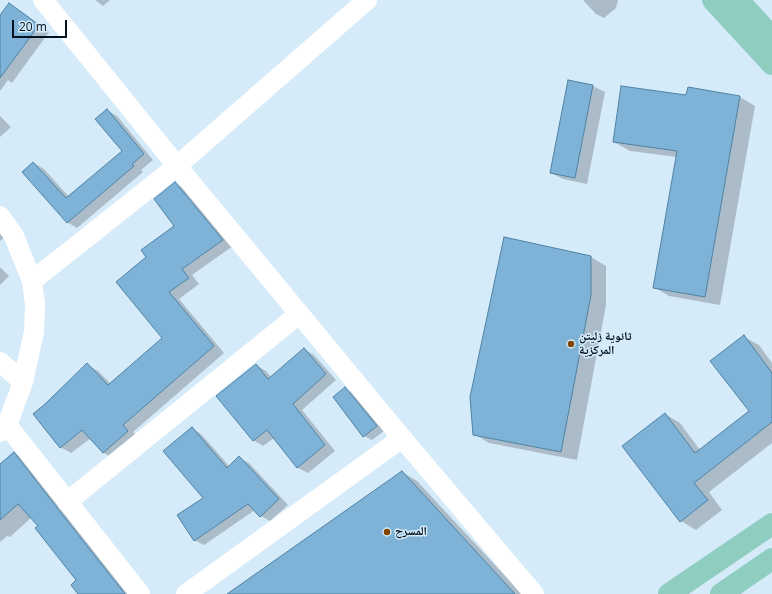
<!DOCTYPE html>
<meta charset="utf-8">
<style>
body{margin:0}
#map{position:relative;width:772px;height:594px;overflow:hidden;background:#d6ebfa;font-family:"Open Sans",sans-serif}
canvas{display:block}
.scale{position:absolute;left:12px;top:20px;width:55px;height:18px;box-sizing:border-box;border:2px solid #021421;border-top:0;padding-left:5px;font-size:12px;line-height:14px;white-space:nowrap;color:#021421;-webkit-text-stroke:3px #d6ebfa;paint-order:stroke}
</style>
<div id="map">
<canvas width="772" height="594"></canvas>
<div class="scale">20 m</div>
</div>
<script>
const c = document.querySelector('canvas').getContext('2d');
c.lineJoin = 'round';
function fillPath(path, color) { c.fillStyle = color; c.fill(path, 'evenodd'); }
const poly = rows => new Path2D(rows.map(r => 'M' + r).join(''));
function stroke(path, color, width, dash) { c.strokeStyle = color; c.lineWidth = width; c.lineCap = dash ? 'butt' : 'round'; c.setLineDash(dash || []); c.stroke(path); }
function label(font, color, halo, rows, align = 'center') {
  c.font = font + ' "Open Sans","Noto Naskh Arabic",sans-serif'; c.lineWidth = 3; c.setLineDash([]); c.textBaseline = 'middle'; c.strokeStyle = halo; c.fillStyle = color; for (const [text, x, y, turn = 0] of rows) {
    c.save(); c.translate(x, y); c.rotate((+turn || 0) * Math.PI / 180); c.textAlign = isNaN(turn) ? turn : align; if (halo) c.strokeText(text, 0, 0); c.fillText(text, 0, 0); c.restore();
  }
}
fillPath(poly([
 [95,0,110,0,103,6],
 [583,0,618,0,616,8,604,18,596,14],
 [9,4,21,11,49,32,12,83,8,80,0,91,0,17],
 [593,86,605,92,587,184,563,179,551,173],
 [740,97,755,106,720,305,669,296,654,287,677,157,630,151,614,142],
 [107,110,117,116,153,160,141,170,143,172,77,228,67,222,34,163,44,169,69,197,123,151],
 [0,116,11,127,0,137],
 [175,183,186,190,233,246,192,275,199,284,179,299,224,353,133,432,139,438,114,459,104,453,91,438,71,453,60,447,87,365,98,371,111,384,163,338,147,257,175,227],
 [0,223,6,236,0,241],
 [591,257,606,266,606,305,577,460,489,443,474,434],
 [0,267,9,276,0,285],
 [744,337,759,345,772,363,772,443,709,492,722,510,696,530,681,521,665,414,680,423,700,450,750,411],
 [304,349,314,355,336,380,302,410,335,451,308,473,298,468,274,438,263,446,253,440,256,365,266,371,271,377],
 [345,389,353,393,384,431,372,440,364,436],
 [192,428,201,434,230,467,239,458,249,463,288,505,270,521,261,516,255,510,204,545,194,540,204,498],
 [14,453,31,463,134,594,80,594,77,580,39,526,32,517,10,537,7,536,0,542,0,465],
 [402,472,417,481,522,594,229,594]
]), '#0003');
const building = poly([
 [9,3,39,25,0,78,0,15,9,3],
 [568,80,593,85,575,178,550,173,568,80],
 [621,86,686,95,688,87,740,96,705,297,653,288,677,151,613,142,621,86],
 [107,109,144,154,132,164,134,166,67,223,22,172,33,162,66,198,122,151,95,119,107,109],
 [175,182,223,240,182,269,189,278,169,292,214,346,123,425,128,431,103,453,82,430,60,448,33,414,45,404,87,363,108,385,162,338,116,282,146,257,141,250,174,226,154,199,175,182],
 [504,237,591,256,591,295,561,452,473,435,470,397,504,237],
 [744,335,772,373,772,422,694,483,708,500,680,522,622,446,665,413,695,453,749,411,710,361,744,335],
 [304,348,326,374,293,404,325,445,297,468,267,430,253,441,216,396,256,364,268,379,304,348],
 [345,387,377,426,363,437,333,397,345,387],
 [192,427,227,468,239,456,279,499,260,517,248,504,194,541,177,515,203,498,163,451,192,427],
 [14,452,58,509,125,594,78,594,71,585,76,580,35,528,38,526,18,504,0,520,0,464,14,452],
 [402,471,515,594,227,594,402,471]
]);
fillPath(building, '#7eb2d6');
stroke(building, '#4e82a4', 1);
stroke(poly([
 [43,0,177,166,402,438,534,594],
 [0,216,14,236,32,281,35,304,34,332,23,382,7,425,0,432],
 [32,281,177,166,367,0],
 [0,362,23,382],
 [7,425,140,594],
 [67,502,299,314],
 [186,594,402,438]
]), '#fff', 20);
stroke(poly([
 [713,0,772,64],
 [738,0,772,37],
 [669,594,772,524],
 [721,594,772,559]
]), '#8fcdc1', 22);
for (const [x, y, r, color] of [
 [571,344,4,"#824500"],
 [387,532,4,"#824500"]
]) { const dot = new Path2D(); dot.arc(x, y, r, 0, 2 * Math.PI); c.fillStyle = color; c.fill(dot); stroke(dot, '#d6ebfa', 1.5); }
label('bold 12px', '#021421', '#d6ebfa', [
 ["ثانوية زليتن",579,337],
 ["المركزية",579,351],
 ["المسرح",395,532]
], 'left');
</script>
